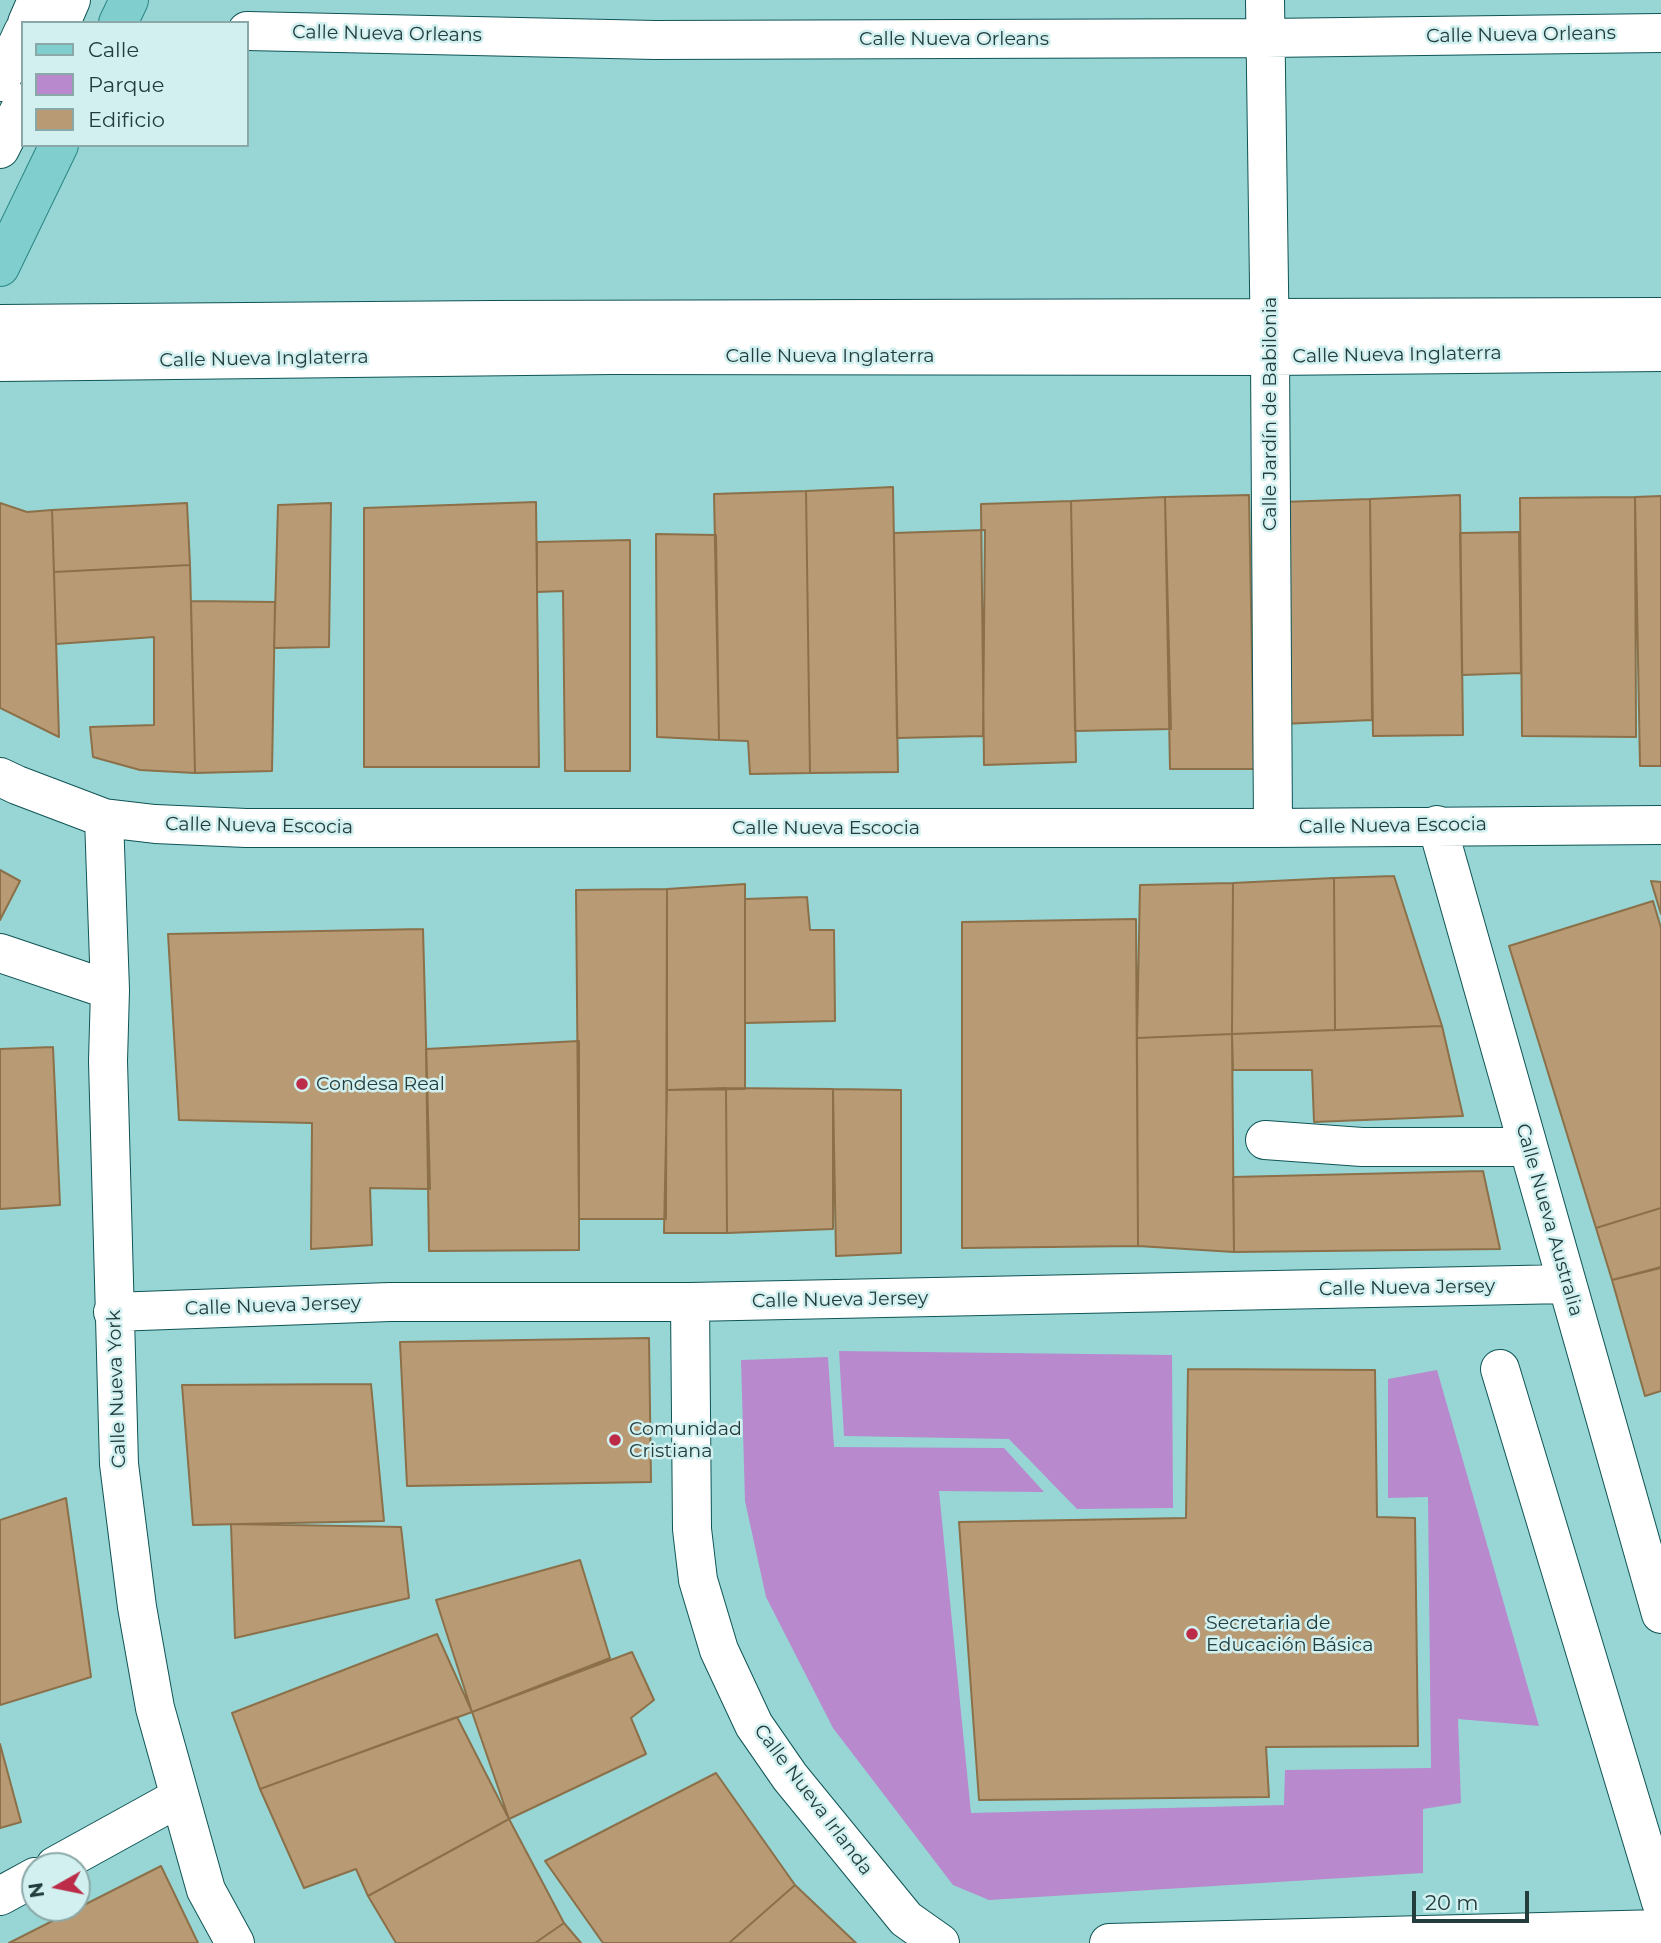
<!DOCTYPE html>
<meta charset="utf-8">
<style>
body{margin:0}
#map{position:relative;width:1661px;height:1943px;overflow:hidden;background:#97d6d5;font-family:Montserrat,sans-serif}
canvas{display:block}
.legend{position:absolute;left:21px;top:21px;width:228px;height:126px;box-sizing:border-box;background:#d1f0ef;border:2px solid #8ba8a8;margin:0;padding:9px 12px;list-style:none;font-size:21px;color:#233d3d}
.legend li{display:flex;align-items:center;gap:14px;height:35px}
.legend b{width:35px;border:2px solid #8ba8a8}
.north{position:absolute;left:21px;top:1852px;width:70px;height:70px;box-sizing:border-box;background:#d1f0ef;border:2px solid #8ba8a8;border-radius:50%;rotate:261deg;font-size:19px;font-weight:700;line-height:28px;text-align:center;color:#233d3d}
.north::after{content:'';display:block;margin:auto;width:24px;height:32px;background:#bc2b47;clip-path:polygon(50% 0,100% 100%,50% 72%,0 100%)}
.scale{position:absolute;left:1412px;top:1891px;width:117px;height:32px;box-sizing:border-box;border:4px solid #233d3d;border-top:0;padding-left:9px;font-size:21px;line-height:24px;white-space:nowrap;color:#233d3d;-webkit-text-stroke:5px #d1f0ef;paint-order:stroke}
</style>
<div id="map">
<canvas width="1661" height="1943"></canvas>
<ul class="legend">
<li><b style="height:9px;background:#80cece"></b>Calle</li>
<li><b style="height:19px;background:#b889cd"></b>Parque</li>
<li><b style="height:19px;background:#b89b74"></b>Edificio</li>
</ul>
<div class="north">N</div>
<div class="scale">20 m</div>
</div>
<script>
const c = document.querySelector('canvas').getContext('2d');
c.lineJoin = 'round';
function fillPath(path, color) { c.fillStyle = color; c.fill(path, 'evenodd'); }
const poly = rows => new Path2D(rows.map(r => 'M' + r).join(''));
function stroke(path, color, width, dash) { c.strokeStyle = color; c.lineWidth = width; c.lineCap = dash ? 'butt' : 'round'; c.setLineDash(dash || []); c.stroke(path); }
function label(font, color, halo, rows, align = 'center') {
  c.font = font + ' Montserrat,sans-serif'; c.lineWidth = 5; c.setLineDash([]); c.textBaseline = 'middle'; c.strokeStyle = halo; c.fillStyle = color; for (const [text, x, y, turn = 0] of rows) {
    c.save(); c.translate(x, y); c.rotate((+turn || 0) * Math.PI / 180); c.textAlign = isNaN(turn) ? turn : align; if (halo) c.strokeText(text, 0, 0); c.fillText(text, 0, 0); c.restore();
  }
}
fillPath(poly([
 [839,1351,1172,1355,1173,1508,1077,1509,1009,1439,844,1436],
 [828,1357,834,1447,1004,1448,1044,1492,939,1491,971,1813,1284,1805,1285,1770,1431,1768,1428,1497,1388,1498,1388,1379,1437,1370,1539,1726,1458,1719,1461,1803,1423,1809,1423,1873,989,1900,953,1885,833,1728,766,1597,745,1501,741,1360]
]), '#b889cd');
const building = poly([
 [893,487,898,772,810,773,806,491,893,487],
 [806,491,810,773,750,774,748,741,719,740,714,494,806,491],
 [1249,495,1254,769,1170,769,1165,497,1249,495],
 [1460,495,1463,735,1373,736,1370,499,1460,495],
 [1661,496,1661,766,1640,766,1635,497,1661,496],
 [1165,497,1171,729,1075,731,1071,501,1165,497],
 [1635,497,1636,737,1522,736,1520,498,1635,497],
 [1370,499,1372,720,1282,724,1282,502,1370,499],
 [1071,501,1076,762,984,765,981,504,1071,501],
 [536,502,539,767,364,767,364,508,536,502],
 [0,503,27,512,52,510,59,737,0,708,0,503],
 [187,503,190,565,54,572,52,510,187,503],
 [331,503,329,647,274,648,278,505,331,503],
 [985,530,983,736,897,738,894,533,985,530],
 [1519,532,1521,673,1462,675,1460,533,1519,532],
 [656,534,716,535,719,740,657,737,656,534],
 [630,540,630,771,565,771,563,591,537,592,537,542,630,540],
 [190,565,195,773,140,770,93,757,90,727,154,725,154,637,56,644,54,572,190,565],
 [191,601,275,602,272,771,195,773,191,601],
 [0,870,20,881,0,920,0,870],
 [1394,876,1442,1026,1335,1030,1334,878,1394,876],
 [1334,878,1335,1030,1232,1034,1233,883,1334,878],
 [1651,881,1661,882,1661,914,1651,881],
 [1233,883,1232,1034,1137,1038,1140,885,1233,883],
 [745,884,745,1089,667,1090,667,889,745,884],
 [667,889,666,1219,579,1219,576,890,667,889],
 [807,897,810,930,834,930,835,1021,745,1023,745,899,807,897],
 [1653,901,1661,928,1661,1208,1596,1228,1509,946,1653,901],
 [1136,919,1138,1246,962,1248,962,922,1136,919],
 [423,929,430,1189,370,1188,372,1245,311,1249,312,1123,179,1120,168,934,423,929],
 [1442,1026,1463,1116,1314,1122,1312,1070,1233,1070,1232,1034,1442,1026],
 [1232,1034,1234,1252,1138,1246,1137,1038,1232,1034],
 [579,1041,579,1250,429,1251,426,1049,579,1041],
 [53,1047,60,1205,0,1209,0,1049,53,1047],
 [726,1088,727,1233,664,1233,667,1090,726,1088],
 [726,1088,833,1089,833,1229,727,1233,726,1088],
 [833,1089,901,1090,901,1253,836,1256,833,1089],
 [1483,1171,1500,1249,1234,1252,1233,1177,1483,1171],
 [1661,1208,1661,1267,1612,1280,1596,1228,1661,1208],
 [1661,1268,1661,1391,1645,1396,1612,1280,1661,1268],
 [649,1338,651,1482,407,1486,400,1342,649,1338],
 [1188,1369,1375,1370,1377,1517,1415,1518,1418,1746,1266,1747,1269,1797,979,1800,959,1522,1186,1518,1188,1369],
 [371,1384,384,1521,193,1525,182,1385,371,1384],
 [66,1498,91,1677,0,1705,0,1520,66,1498],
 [231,1524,401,1527,409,1598,235,1638,231,1524],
 [580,1560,610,1658,472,1712,436,1600,580,1560],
 [437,1634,472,1712,260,1789,232,1713,437,1634],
 [632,1652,654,1700,631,1718,646,1754,509,1819,472,1712,632,1652],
 [457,1717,509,1819,368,1896,356,1869,304,1888,260,1789,457,1717],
 [0,1744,21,1822,0,1828,0,1744],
 [716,1773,795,1885,729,1943,603,1943,545,1861,716,1773],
 [509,1819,564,1923,535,1943,396,1943,368,1896,509,1819],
 [161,1866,198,1943,9,1943,161,1866],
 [795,1885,856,1943,729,1943,795,1885],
 [564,1923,581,1943,535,1943,564,1923]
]);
fillPath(building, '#b89b74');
stroke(building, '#8b7049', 2);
const minor = poly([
 [1265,0,1270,356,1273,828],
 [27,23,37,0],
 [61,23,71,0],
 [247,31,655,40,1266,38,1661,33],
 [0,82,23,32],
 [0,149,23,103],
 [0,324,493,320,1661,317],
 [0,362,612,355,1270,356,1661,352],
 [0,777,17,785,104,818,155,824,246,828,1273,828,1661,825],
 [104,818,110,990,108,1061,119,1464,137,1607,155,1708,206,1890,235,1943],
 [1437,825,1661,1614],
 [0,953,110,990],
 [1265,1140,1362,1147,1528,1147],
 [690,1302,692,1529,698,1580,719,1650,754,1725,790,1777,906,1919,940,1943],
 [113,1312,390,1302,690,1302,1567,1284],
 [1500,1369,1661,1902],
 [55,1866,180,1797],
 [0,1896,35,1877],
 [1109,1943,1661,1929]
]);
const major = poly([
 [118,23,129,0],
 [0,267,59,145]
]);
stroke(minor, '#105455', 40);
stroke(major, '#298686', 40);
stroke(minor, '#fff', 38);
stroke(major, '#80cece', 38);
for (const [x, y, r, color] of [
 [302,1084,7,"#bc2b47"],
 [615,1440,7,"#bc2b47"],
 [1192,1634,7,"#bc2b47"]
]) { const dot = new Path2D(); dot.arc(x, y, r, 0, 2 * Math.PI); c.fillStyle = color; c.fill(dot); stroke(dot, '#d1f0ef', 2.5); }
label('19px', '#233d3d', '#d1f0ef', [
 ["Calle Nueva Orleans",387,34,1],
 ["Calle Nueva Orleans",1521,35,-1],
 ["Calle Nueva Orleans",954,39],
 ["Calle Nueva Inglaterra",1397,355,-1],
 ["Calle Nueva Inglaterra",830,356],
 ["Calle Nueva Inglaterra",264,359,-1],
 ["Calle Jardín de Babilonia",1270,414,-90],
 ["Calle Nueva Escocia",259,826,1],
 ["Calle Nueva Escocia",1393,826,-1],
 ["Calle Nueva Escocia",826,828],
 ["Calle Nueva Australia",1549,1220,74],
 ["Calle Nueva Jersey",1407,1288,-1],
 ["Calle Nueva Jersey",840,1300,-1],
 ["Calle Nueva Jersey",273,1306,-2],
 ["Calle Nueva York",117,1389,-92],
 ["Calle Nueva Irlanda",813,1800,53]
]);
label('19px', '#233d3d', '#d1f0ef', [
 ["Condesa Real",316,1084],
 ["Comunidad",629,1429],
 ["Cristiana",629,1451],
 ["Secretaria de",1206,1623],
 ["Educación Básica",1206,1645]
], 'left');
</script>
